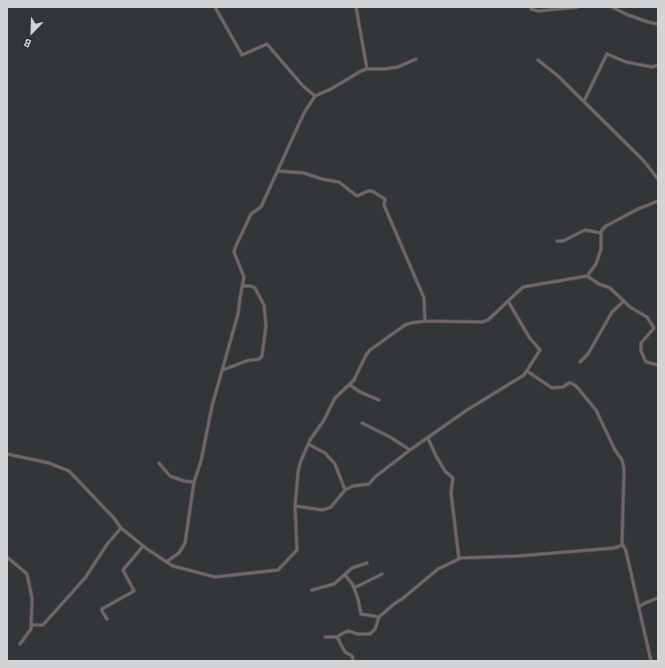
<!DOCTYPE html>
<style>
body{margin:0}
#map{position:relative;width:665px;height:668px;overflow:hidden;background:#333638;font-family:"PT Sans",sans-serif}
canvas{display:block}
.frame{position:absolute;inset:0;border:8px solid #d3d4d6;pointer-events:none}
.north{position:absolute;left:12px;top:12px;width:40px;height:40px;-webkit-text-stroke:3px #292c2e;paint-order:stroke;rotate:203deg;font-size:11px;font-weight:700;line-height:16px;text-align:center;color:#d3d4d6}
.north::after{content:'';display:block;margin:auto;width:14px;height:18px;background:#d3d4d6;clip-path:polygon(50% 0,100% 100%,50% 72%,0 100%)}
</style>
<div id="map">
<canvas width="665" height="668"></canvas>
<div class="frame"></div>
<div class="north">B</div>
</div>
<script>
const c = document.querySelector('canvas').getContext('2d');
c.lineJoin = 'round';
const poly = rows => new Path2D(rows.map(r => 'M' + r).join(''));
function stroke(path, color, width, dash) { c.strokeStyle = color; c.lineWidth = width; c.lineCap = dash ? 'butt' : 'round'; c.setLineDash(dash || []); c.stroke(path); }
const street = poly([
 [215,7,242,55,267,44,303,86,315,96],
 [356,7,367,69],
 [612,7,628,15,648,22,658,24],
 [531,9,538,11,578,7],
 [538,60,558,76,643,160,658,179],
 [584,101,607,54,626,62,652,67,658,65],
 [278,171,304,173,322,179,339,182,357,196,368,191,372,191,385,199,384,205,424,298,425,321],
 [557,241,563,241,585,230,601,233],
 [587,276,599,284,610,288,630,307,647,317,654,328,641,343,641,351,646,362,658,365],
 [580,362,588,354,612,312,624,301],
 [223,370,246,361,259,359,262,356,266,326,264,305,255,288,251,286,242,286],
 [527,371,552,388,563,387,569,383,571,383,576,386,596,410,615,450,622,460,624,469,622,543,626,551,651,661],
 [350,385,360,392,379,400],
 [362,423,390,437,410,450],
 [428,438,436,456,445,471,453,478,451,493,459,559],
 [308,444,325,453,335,464,345,490],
 [7,454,49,463,69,471,113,517,121,528,147,549,173,566,215,577,278,570,297,550,295,506,298,473,300,463,310,440,324,420,335,398,354,380,366,355,370,350,405,325,411,323,425,321,482,322,488,320,523,287,587,276,596,264,601,249,601,233,602,230,606,226,638,209,658,201],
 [159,463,170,476,184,481,194,482],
 [295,506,323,510,331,507,345,490,353,486,369,484,375,477,410,450,467,410,524,375,540,350,529,337,508,301],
 [7,557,27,574,32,598,31,629,20,644],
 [166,562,179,553,185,543,194,482,201,461,212,406,238,314,240,298,244,277,234,252,235,248,251,214,261,207,304,113,315,96,331,89,361,71,367,69,384,69,398,67,416,59],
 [345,575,353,585,358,599,361,614,379,617],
 [354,588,382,574],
 [312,590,334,584,352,568,367,563],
 [640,606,645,603,658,598],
 [107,619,102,611,102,609,134,591,123,570,143,546],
 [32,625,43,625,85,578,108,543,121,528],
 [325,637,337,637,343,633,349,631,357,634,370,634,375,629,379,617,394,604,402,599,438,569,461,558,518,556,614,548,623,545],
 [337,637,345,652,352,656,353,659]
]);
stroke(street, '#505254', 4);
stroke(street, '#756666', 2.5);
</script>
